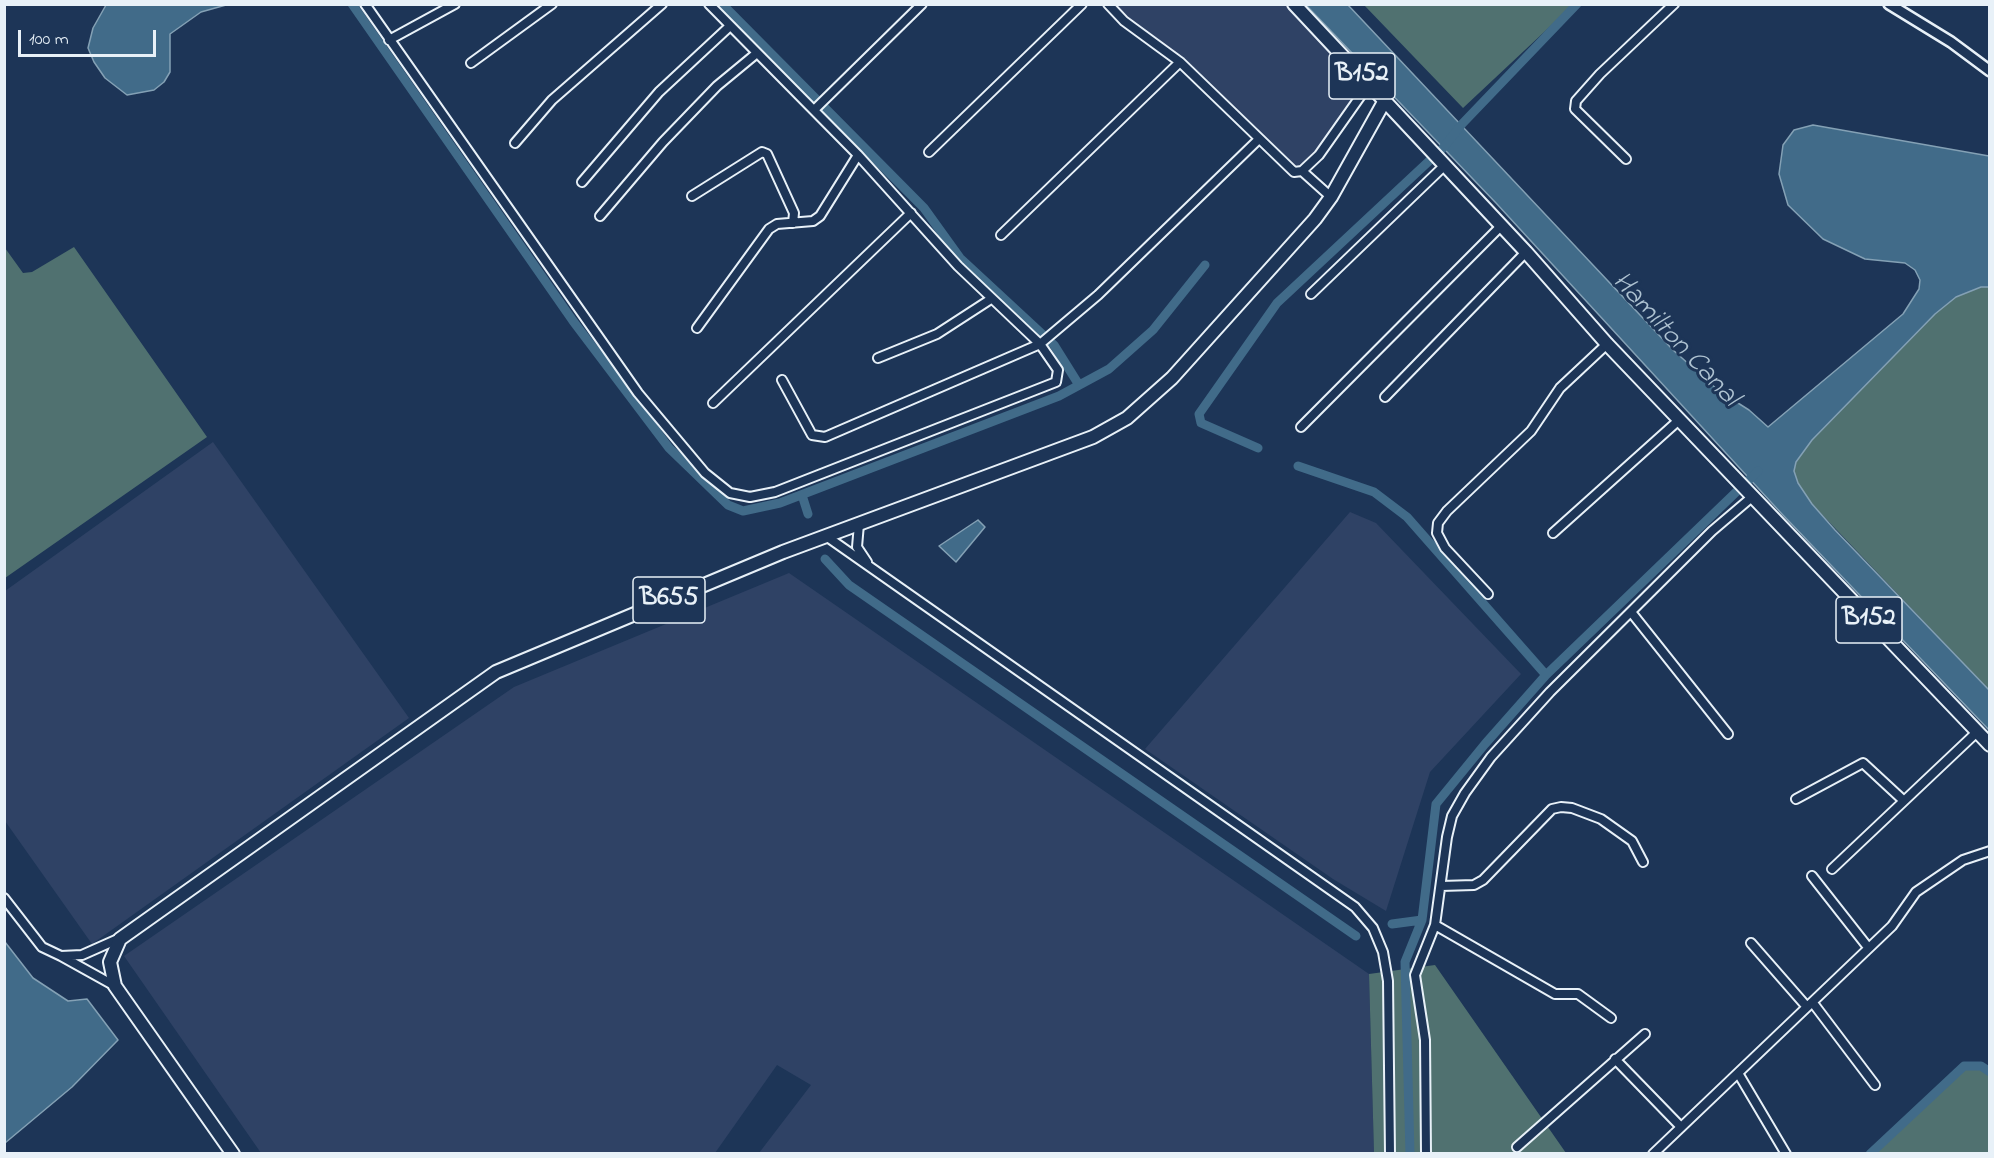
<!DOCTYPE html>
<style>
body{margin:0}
#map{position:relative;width:1994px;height:1158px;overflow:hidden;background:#1d3557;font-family:"Indie Flower",sans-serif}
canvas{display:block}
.frame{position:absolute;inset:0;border:6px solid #e8f1f8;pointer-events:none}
.scale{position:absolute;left:18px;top:30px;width:138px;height:27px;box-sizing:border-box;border:3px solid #e8f1f8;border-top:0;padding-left:8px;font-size:18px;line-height:21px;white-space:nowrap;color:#e8f1f8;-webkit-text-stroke:4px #1d3557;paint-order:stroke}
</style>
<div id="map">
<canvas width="1994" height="1158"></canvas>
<div class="frame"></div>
<div class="scale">100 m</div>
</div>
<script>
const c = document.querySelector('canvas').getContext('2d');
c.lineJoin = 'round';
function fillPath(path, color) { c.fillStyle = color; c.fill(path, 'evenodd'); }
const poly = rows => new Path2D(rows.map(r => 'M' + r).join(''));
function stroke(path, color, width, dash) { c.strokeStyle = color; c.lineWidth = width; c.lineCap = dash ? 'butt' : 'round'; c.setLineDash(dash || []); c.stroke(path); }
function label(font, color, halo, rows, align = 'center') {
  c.font = font + ' "Indie Flower",sans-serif'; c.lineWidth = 6; c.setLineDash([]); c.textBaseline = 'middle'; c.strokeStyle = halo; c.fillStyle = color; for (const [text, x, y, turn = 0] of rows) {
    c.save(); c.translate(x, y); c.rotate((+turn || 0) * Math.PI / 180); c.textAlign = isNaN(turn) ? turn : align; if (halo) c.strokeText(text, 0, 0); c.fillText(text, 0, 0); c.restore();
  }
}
fillPath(poly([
 [1108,5,1291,5,1366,84,1309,163,1301,169,1294,170,1182,61],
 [213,442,409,718,92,944,5,821,5,591],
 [1350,512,1376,523,1521,674,1430,772,1386,911,1333,879,1145,749],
 [789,573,1369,974,1374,1153,759,1153,811,1085,777,1065,715,1153,261,1153,124,956,514,687]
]), '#2f4265');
fillPath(poly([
 [1364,5,1573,5,1463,108],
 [74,247,207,437,5,578,5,248,23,273,32,272],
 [1981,287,1989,287,1989,690,1812,504,1798,483,1794,471,1796,462,1812,440,1935,314,1956,297],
 [1435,965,1566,1153,1374,1153,1369,974],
 [1964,1066,1981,1066,1989,1072,1989,1153,1870,1153]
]), '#507170');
const water = poly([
 [106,5,106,4,226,5,201,12,170,34,170,72,164,82,154,90,127,95,105,78,94,62,88,48,93,28,106,5],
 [1306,5,1348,5,1673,350,1719,391,1749,410,1768,427,1903,314,1919,289,1920,280,1915,270,1905,263,1865,259,1823,239,1788,205,1779,174,1783,145,1794,130,1813,125,1989,156,1989,287,1981,287,1956,297,1935,314,1812,440,1796,462,1794,471,1798,483,1812,504,1835,530,1989,690,1989,730,1781,513,1496,203,1306,5],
 [978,520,985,527,956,562,939,546,978,520],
 [5,942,33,978,68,1001,87,999,118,1040,72,1087,5,1143,5,942]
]);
fillPath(water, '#416b89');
stroke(water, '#84a1b5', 1.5);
stroke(poly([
 [352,4,573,321,669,448,728,505,743,511,780,503,1059,396,1109,369,1153,330,1205,265],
 [722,4,924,208,960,258,1054,345,1079,385],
 [1258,448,1201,423,1199,414,1277,303,1443,148,1462,124,1577,4],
 [1298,466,1374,492,1407,517,1546,675],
 [802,495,808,514],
 [825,559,849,585,1356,936],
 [1392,924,1422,920],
 [1410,1154,1405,962,1422,920,1436,804,1485,744,1546,675,1758,471],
 [1870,1154,1964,1066,1981,1066,1990,1072]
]), '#416b89', 9);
const minor = poly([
 [365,4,638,393,705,473,730,493,750,497,775,492,1056,382,1058,370,1040,344,958,266,858,155,709,4],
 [1108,4,1124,21,1180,62,1294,172,1302,171,1319,155,1369,84],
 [389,40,455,4],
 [471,63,552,4],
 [814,110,922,4],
 [515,143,552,100,662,4],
 [929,152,1082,4],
 [1626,159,1575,109,1576,101,1600,74,1674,4],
 [1302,171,1331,197],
 [582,182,659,92,730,26],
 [692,196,762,152,767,154,794,213,793,223],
 [600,216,663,142,717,86,757,53],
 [1001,235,1180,62],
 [1311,294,1444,166],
 [697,328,769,229,777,224,813,221,820,216,858,155],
 [878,358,937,334,991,299],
 [782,380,812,435,825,437,1040,344,1098,295,1259,139],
 [1385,397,1526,252],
 [713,403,911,213],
 [1301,427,1501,226],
 [859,524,857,547,867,562],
 [1553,533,1679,420],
 [826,536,1355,907,1373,928,1383,952,1388,981,1390,1154],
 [1488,594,1445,548,1437,533,1438,523,1447,511,1531,431,1560,388,1607,344],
 [1631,612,1728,734],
 [1796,799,1863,763,1903,800],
 [1832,869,1977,732],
 [1812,876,1867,946],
 [1441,886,1474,885,1483,880,1552,809,1561,807,1572,808,1601,819,1632,841,1643,862],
 [4,898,42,947,61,956],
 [1435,925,1555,994,1578,994,1611,1018],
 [1751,943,1807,1007],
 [115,986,61,956,82,955,118,939],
 [1813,1003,1875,1085],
 [1615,1059,1681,1127],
 [1738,1073,1786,1154],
 [1517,1147,1645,1034],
 [1426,1154,1425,1040,1415,975,1435,925,1447,837,1452,816,1465,793,1491,757,1550,692,1712,531,1752,497],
 [1653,1154,1892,926,1916,892,1963,860,1990,851]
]);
const tertiary = poly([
 [1889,4,1951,42,1990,71]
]);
const primary = poly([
 [1294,4,1526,252,1607,344,1990,745],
 [233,1154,115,986,110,962,120,939,496,672,783,552,1093,437,1127,418,1172,378,1315,219,1331,197,1384,102]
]);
stroke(minor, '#e8f1f8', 12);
stroke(tertiary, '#e8f1f8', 14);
stroke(primary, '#e8f1f8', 16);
stroke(minor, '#1d3557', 8);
stroke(tertiary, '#1d3557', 9);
stroke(primary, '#1d3557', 12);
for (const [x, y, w] of [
 [1362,76,66],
 [669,600,72],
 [1869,620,66]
]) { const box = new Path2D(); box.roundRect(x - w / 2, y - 23, w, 46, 4.5); c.fillStyle = '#1d3557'; c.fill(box); stroke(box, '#e8f1f8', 1.5); }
label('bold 26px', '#e8f1f8', null, [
 ["B152",1362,76],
 ["B655",669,600],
 ["B152",1869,620]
]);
label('italic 28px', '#aec2d1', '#1d3557', [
 ["Hamilton Canal",1674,341,47]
]);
</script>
